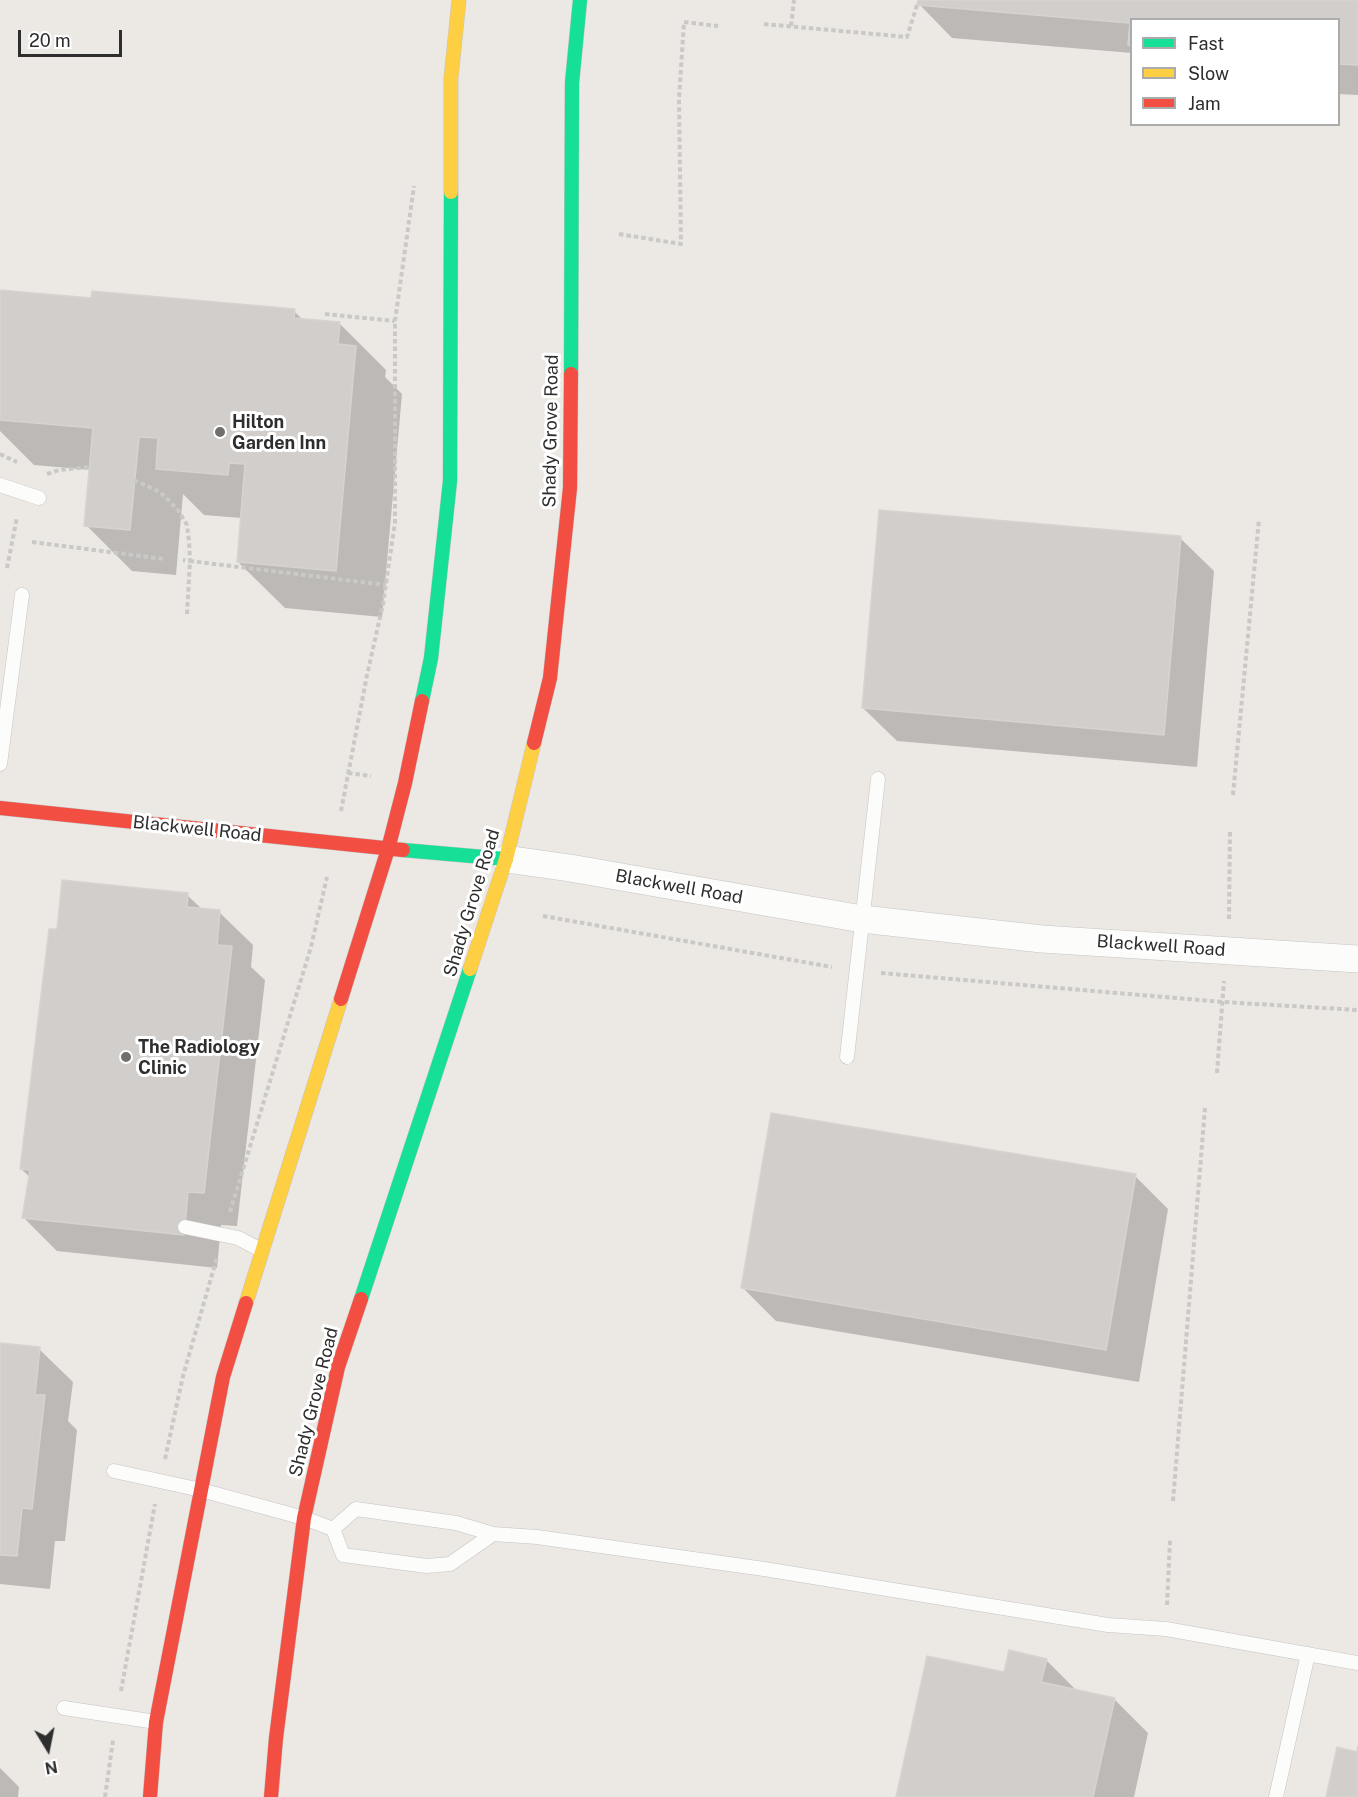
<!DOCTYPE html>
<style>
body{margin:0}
#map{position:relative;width:1358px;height:1797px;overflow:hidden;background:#ece8e4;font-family:"Public Sans",sans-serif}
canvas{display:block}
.legend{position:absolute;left:1130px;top:18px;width:210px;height:108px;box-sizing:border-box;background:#fff;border:2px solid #ababab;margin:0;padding:8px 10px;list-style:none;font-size:18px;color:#2e2e2e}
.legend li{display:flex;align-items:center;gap:12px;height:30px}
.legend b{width:30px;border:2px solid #ababab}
.north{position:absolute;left:18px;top:1719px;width:60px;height:60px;-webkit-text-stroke:4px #fff;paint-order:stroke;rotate:170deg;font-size:16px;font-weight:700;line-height:24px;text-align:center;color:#2e2e2e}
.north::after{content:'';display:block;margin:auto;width:21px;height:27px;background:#2e2e2e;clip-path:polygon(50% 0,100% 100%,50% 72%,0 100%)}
.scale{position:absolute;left:18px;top:30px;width:104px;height:27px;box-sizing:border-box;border:3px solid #2e2e2e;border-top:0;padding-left:8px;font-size:18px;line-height:21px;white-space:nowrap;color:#2e2e2e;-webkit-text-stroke:4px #fff;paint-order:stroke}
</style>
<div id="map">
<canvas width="1358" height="1797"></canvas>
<ul class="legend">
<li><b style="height:8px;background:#16e098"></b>Fast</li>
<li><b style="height:8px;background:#ffcf43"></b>Slow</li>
<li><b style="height:8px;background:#f24e42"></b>Jam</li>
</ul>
<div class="north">N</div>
<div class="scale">20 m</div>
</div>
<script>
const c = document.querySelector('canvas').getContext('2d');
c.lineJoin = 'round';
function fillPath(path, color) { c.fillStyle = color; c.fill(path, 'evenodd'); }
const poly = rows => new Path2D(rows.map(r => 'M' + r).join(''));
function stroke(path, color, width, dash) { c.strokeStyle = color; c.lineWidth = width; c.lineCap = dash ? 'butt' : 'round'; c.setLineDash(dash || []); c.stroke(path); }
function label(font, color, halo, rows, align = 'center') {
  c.font = font + ' "Public Sans",sans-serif'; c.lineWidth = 6; c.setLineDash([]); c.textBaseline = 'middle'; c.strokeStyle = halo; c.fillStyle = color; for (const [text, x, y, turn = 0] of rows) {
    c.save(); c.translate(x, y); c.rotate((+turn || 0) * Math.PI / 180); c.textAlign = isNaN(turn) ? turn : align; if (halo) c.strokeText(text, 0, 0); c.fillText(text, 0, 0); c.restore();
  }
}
fillPath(poly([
 [919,0,1358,0,1358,95,1338,94,1338,20,1132,20,1132,53,952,38,919,4],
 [0,292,93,300,294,311,304,321,340,324,386,370,385,377,402,394,382,617,285,608,238,562,242,518,204,515,183,494,176,575,132,571,86,525,91,470,34,465,0,431],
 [1180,538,1214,571,1197,767,897,741,863,708],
 [187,895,203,910,219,912,253,945,251,967,265,980,237,1226,221,1225,217,1268,57,1251,24,1218,31,1178,21,1169,58,930],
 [1135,1176,1168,1209,1139,1382,776,1321,742,1287],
 [0,1345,39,1349,73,1382,68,1421,77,1430,65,1541,55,1541,50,1589,0,1584],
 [1046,1660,1077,1691,1115,1700,1148,1733,1134,1797,898,1797,1005,1674],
 [0,1768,19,1787,18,1797,0,1797]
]), '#0003');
const building = poly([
 [918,0,1358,0,1358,65,1338,64,1338,20,1132,20,1132,46,1128,45,1130,23,917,5,918,0],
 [0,290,91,298,92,291,295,309,294,318,340,322,338,344,356,346,336,571,237,562,245,464,229,463,228,475,156,469,158,438,139,437,130,530,84,526,93,428,0,420,0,290],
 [879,510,1181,536,1164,735,862,708,879,510],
 [62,880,188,893,187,907,220,910,217,945,232,946,204,1193,188,1192,184,1235,22,1218,30,1170,20,1169,49,929,57,929,62,880],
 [771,1113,1136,1174,1106,1350,741,1288,771,1113],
 [0,1343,40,1347,35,1395,45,1395,32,1509,22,1508,17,1556,0,1555,0,1343],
 [1009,1650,1047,1659,1041,1682,1115,1698,1093,1797,896,1797,927,1656,1004,1672,1009,1650],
 [1358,1746,1358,1797,1326,1797,1337,1747,1357,1752,1358,1746]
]);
fillPath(building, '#d1cecb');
stroke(building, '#d7d4d0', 1.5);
const lane = poly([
 [0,485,39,498],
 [0,764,22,595],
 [847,1057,878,779],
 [185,1227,238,1238,261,1250],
 [114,1471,201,1490,304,1518,333,1529,343,1555,427,1566,450,1564,493,1534],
 [333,1529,356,1509,456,1523,493,1534,537,1537,764,1569,1108,1625,1166,1629,1358,1663],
 [64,1708,156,1722],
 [1276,1797,1308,1654]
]);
const street = poly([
 [506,859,570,868,862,919,1042,939,1358,959]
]);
const fast = poly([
 [571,374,572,83,580,0],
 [422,701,431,658,450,481,451,192],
 [403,850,506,859],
 [361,1299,470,969]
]);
const slow = poly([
 [451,192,451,78,459,0],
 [470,969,506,859,534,743],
 [246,1303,341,999]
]);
const jam = poly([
 [534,743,550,678,570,488,571,374],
 [0,808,403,850],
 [341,999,388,849,405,783,422,701],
 [150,1797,156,1722,223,1377,246,1303],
 [271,1797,276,1738,304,1518,338,1367,361,1299]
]);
stroke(lane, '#c5c4c5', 15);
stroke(street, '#c5c4c5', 28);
stroke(fast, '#c5c4c5', 15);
stroke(slow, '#c5c4c5', 15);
stroke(jam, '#c5c4c5', 15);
stroke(poly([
 [764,24,907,37,917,5],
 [791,26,794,0],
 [619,234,681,244,679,99,684,22,718,26],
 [325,314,395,321],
 [0,454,17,462],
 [47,474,59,470,89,467],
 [134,480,160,492,178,510,187,525,189,541,190,561,183,560],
 [32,542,164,559],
 [7,568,17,517],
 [187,614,190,561,386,585],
 [348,773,371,776],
 [1233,795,1259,519],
 [341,811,367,675,383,604,395,522,395,321,414,186],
 [543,916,832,967],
 [1229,919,1230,830],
 [881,973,1223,1002,1358,1010],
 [1217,1073,1224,981],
 [230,1212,311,947,327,877],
 [165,1459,183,1376,217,1257],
 [1173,1501,1205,1108],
 [1167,1605,1170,1540],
 [121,1691,155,1504],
 [105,1797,113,1740]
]), '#c9c9c8', 4, [4.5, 3]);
stroke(lane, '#fcfcfb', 14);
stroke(street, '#fcfcfb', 27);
stroke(fast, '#16e098', 14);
stroke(slow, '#ffcf43', 14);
stroke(jam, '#f24e42', 14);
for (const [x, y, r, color] of [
 [220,432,6,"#706f6e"],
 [126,1057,6,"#706f6e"]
]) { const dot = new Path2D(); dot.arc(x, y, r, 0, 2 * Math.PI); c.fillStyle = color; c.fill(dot); stroke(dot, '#fff', 2); }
label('bold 18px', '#2e2e2e', '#fff', [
 ["Hilton",232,422],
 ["Garden Inn",232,443],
 ["The Radiology",138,1047],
 ["Clinic",138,1068]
], 'left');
label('18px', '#2e2e2e', '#fff', [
 ["Shady Grove Road",551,431,-89],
 ["Blackwell Road",197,829,6],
 ["Blackwell Road",679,887,10],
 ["Shady Grove Road",472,903,-73],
 ["Blackwell Road",1161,946,4],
 ["Shady Grove Road",314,1402,-76]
]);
</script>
